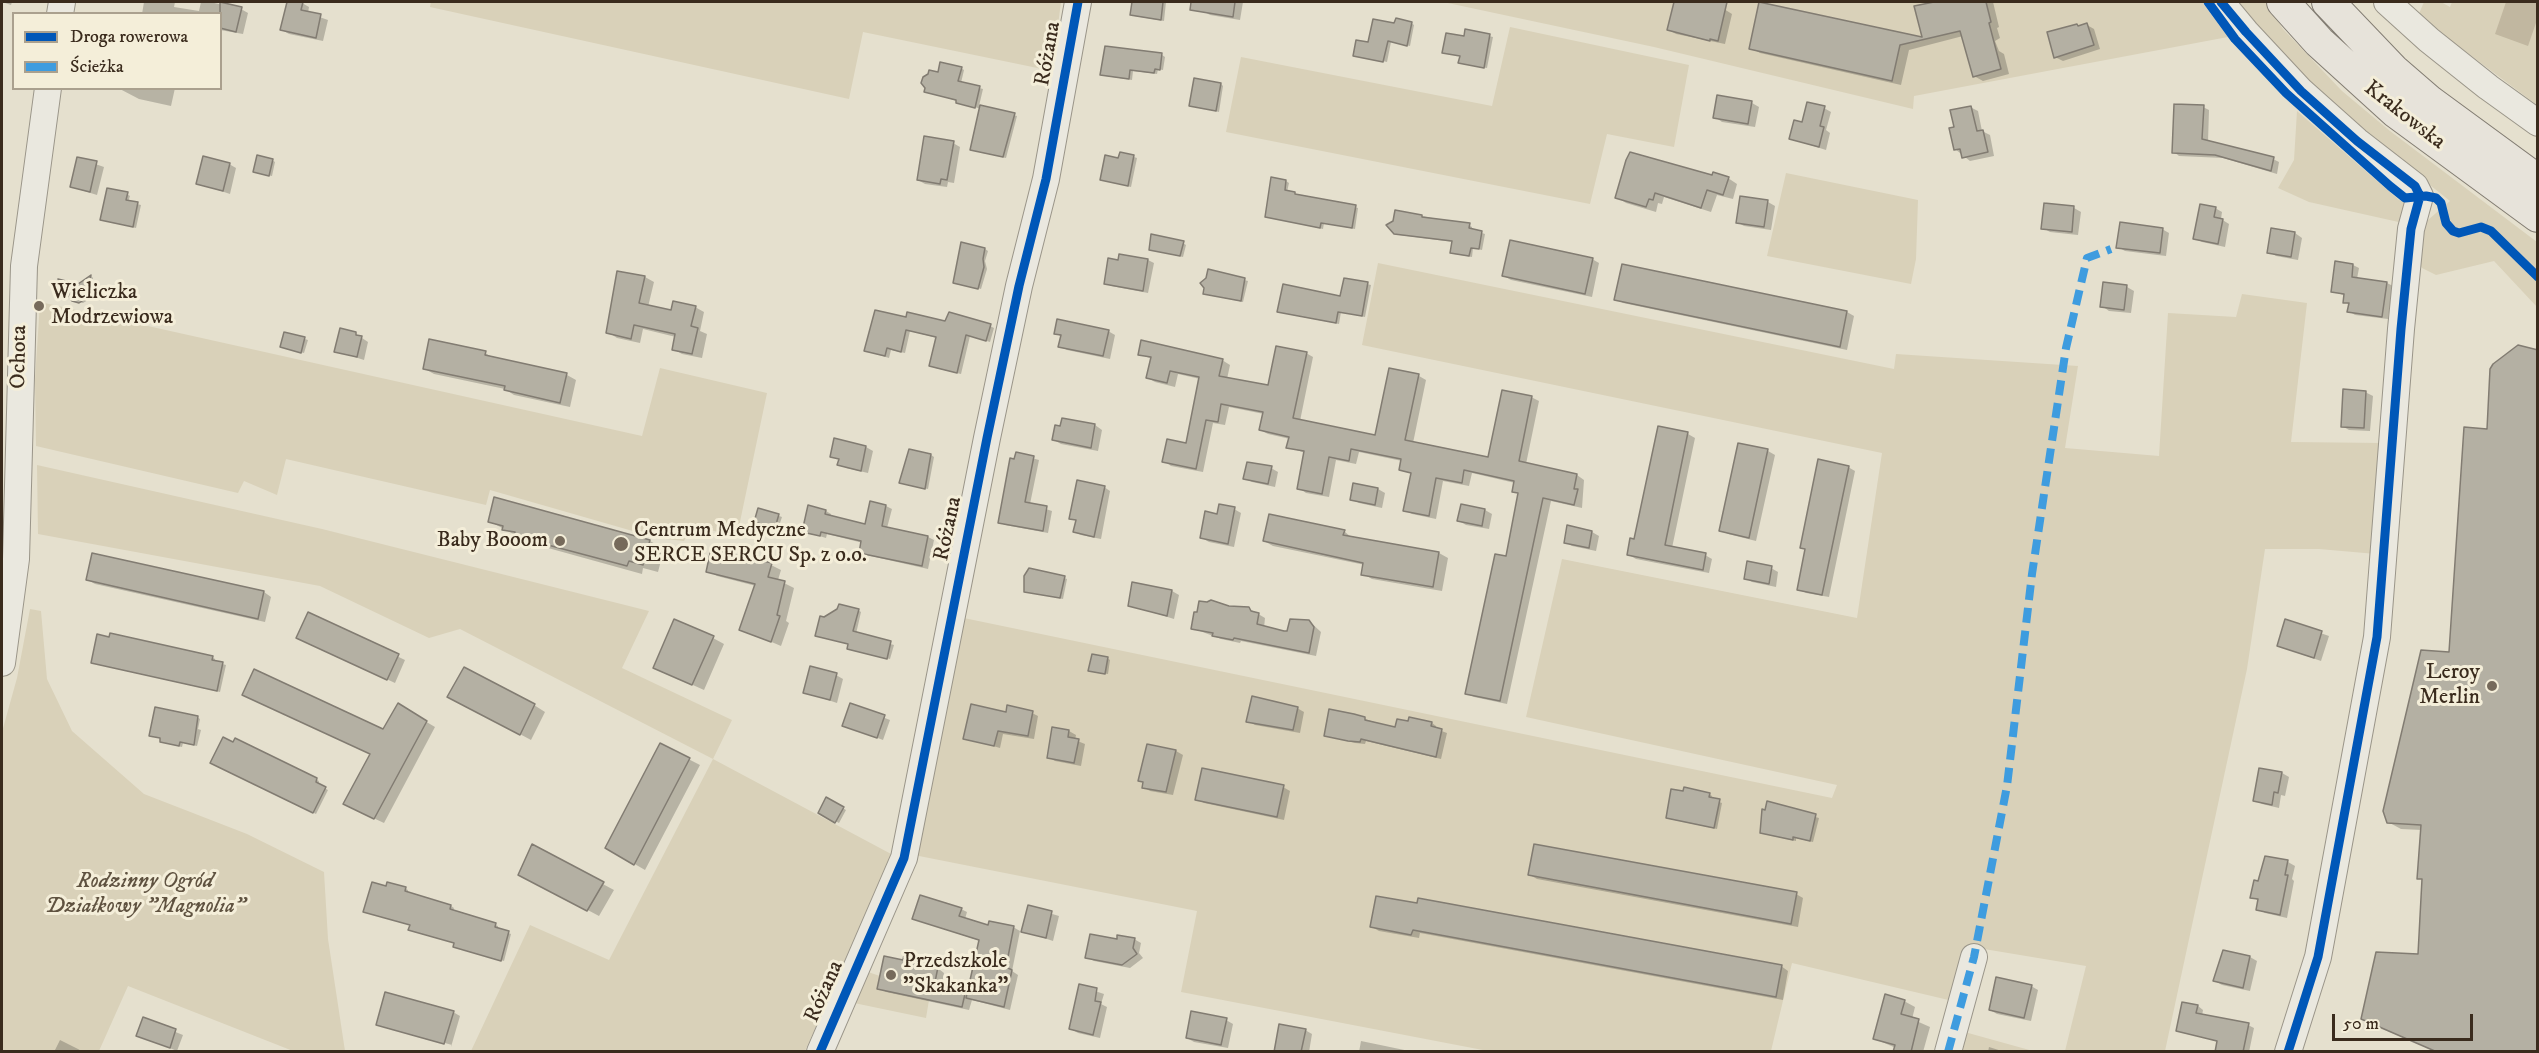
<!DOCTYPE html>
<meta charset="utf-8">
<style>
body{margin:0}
#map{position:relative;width:2539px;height:1053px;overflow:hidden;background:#e5e0ce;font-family:"IM FELL DW Pica",serif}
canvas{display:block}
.frame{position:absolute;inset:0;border:3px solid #3a2b1d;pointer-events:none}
.legend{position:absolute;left:12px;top:12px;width:210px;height:78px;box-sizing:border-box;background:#f4eed9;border:2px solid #aaa08e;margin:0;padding:8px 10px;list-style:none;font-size:18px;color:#3a2b1d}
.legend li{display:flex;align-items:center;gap:12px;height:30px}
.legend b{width:30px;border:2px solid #aaa08e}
.scale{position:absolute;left:2332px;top:1014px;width:141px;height:27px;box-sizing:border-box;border:3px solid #3a2b1d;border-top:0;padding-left:8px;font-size:18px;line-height:21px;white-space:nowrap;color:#3a2b1d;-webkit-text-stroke:4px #f4eed9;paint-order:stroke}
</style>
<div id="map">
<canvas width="2539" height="1053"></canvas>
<div class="frame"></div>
<ul class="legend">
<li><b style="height:8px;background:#0057b8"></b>Droga rowerowa</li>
<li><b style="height:8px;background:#3e9cdf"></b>Ścieżka</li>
</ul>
<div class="scale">50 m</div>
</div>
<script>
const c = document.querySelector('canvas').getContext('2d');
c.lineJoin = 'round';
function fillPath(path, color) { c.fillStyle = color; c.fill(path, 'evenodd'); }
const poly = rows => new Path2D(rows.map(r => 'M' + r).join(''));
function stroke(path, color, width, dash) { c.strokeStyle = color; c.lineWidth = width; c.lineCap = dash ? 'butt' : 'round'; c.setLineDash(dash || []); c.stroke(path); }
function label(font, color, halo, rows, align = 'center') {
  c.font = font + ' "IM FELL DW Pica",serif'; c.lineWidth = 6; c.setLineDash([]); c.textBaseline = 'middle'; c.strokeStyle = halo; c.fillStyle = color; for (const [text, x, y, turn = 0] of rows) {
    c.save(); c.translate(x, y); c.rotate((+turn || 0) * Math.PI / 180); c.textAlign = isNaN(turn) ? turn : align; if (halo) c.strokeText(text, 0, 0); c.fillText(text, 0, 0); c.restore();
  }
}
fillPath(poly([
 [431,2,1061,2,1052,71,863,32,849,99,430,7],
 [1443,2,2202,2,2228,37,1914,96,1913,109,1654,47],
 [2232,2,2266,2,2283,29,2342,91,2390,131,2537,242,2537,307,2494,261,2436,275,2422,268,2418,263,2421,226,2450,201,2322,99],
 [2424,2,2441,2,2450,7,2452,2,2537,2,2537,105,2418,16],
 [1510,27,1689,65,1674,147,1607,134,1590,204,1226,132,1241,57,1492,106],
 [2297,111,2399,200,2409,203,2403,223,2309,202,2278,188,2294,160],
 [1786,173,1918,200,1916,259,1911,284,1767,256],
 [1378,263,1894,369,1896,354,2078,366,2065,448,2159,456,2168,313,2236,317,2242,294,2307,303,2291,442,2383,443,2376,554,2319,549,2265,549,2247,669,2165,1051,2065,1051,2086,966,1972,947,1957,1002,1792,963,1771,1051,1488,1051,1181,992,1197,911,914,855,959,617,1832,798,1837,785,1526,717,1562,559,1857,618,1882,453,1362,345],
 [40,302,642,436,660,368,767,393,737,536,692,526,684,541,657,538,490,490,486,505,286,459,277,495,244,481,238,493,36,446,35,380],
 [37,465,322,529,649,611,622,668,732,720,713,759,893,855,805,1051,471,1051,530,925,609,960,713,759,460,629,429,638,320,586,38,534],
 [30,609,41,611,47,679,72,731,144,794,247,834,324,872,328,939,345,1051,293,1051,128,986,99,1051,2,1051,2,732,17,678],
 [868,972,880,976,929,1000,926,1018,854,1003],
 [1961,1031,2033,1051,1956,1052]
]), '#d9d1b9');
fillPath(poly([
 [2506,2,2537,2,2537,20,2528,46,2495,34]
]), '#c1b7a0');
fillPath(poly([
 [2,2,12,2,11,5],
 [144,2,175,2,174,7,199,11,201,2,210,2,241,9,248,13,243,34,220,30,220,14,142,14],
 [288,2,302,3,309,7,308,13,328,20,323,41,289,34,282,30],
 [1129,2,1166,2,1164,21,1134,16,1131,14,1133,5],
 [1204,2,1243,2,1240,20,1210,15,1203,11],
 [1675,2,1718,2,1725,6,1724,9,1732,14,1725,44,1676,34,1669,30],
 [1941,2,1993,2,1999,27,1997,28,2000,38,1995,41,1999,51,2004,54,2009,74,1983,81,1974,76,1963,36,1909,50,1901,85,1760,53,1751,48,1924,39,1916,8],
 [1411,23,1414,25,1410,46,1391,42,1387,62,1356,55,1395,25],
 [2077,25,2087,25,2094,29,2100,49,2063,61,2055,57],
 [1466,31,1493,37,1487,68,1463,64,1461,56,1447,54,1465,38],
 [1106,48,1162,55,1165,57,1163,70,1158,69,1157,74,1133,71,1132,80,1105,76,1102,74],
 [961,68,964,70,961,83,983,89,979,106,1017,116,1006,158,975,151,981,109,926,91],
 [1221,84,1223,86,1219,112,1191,105],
 [118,88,175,88,171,106,139,99],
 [1718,97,1752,103,1759,107,1755,127,1722,122,1715,117],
 [1970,107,1978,111,1982,131,1990,135,1994,156,1970,161,1955,149,1956,128],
 [2203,107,2209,110,2208,142,2273,159,2279,162,2277,174,2223,158,2179,156,2174,152],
 [1824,108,1831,112,1826,130,1830,133,1826,150,1791,139,1803,124],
 [953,143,960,147,954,183,948,182,947,187,925,184,918,180],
 [1121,153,1137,158,1131,187,1102,180,1120,160],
 [78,158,104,167,97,195,71,187],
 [272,160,275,162,272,176,257,173],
 [229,164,236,168,230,194,197,183],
 [1713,177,1728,178,1737,184,1733,199,1717,195,1711,212,1664,197,1662,204,1658,203,1656,212,1626,203,1617,197],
 [1286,181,1289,183,1287,192,1358,208,1355,229,1324,223,1323,229,1267,216],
 [127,194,130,196,128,202,141,205,136,228,105,220],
 [1768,202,1775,206,1771,230,1744,226,1737,222],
 [2045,205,2074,208,2081,212,2078,235,2050,232,2043,228],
 [2215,208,2222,212,2221,219,2229,224,2225,247,2202,242,2195,238],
 [1422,216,1469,225,1472,227,1472,230,1485,234,1482,250,1473,248,1472,257,1454,254,1453,242,1399,235],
 [2162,229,2169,233,2166,256,2125,251,2118,247],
 [2273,229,2295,233,2302,238,2298,260,2276,256,2269,252],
 [1183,243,1186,245,1183,257,1150,249],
 [985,249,988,251,985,261,987,269,981,289,954,282],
 [1592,259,1599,263,1592,297,1511,280,1504,276],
 [1148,260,1154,263,1148,293,1111,286,1105,283,1119,262],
 [2353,265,2359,268,2357,279,2387,283,2393,286,2388,319,2355,315,2349,311,2350,305,2345,302,2346,296,2332,291],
 [1209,271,1248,281,1243,302,1204,294],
 [91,276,93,278,88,300,83,303,77,302,78,285],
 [645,277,654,282,648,307,672,312,695,307,704,312,700,331,707,334,702,358,682,354,673,349,676,337,643,329,640,343,617,338,608,332],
 [1345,279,1371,285,1365,317,1341,312,1339,324,1282,313,1341,297],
 [2105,284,2127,287,2134,291,2131,313,2109,311,2102,306],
 [1616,299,1847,312,1854,316,1847,350,1623,303],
 [907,319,990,326,994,328,990,342,970,336,961,374,935,368,937,338,910,331,905,353,891,350,889,358,866,351],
 [1108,331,1115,335,1110,359,1067,350,1060,346,1062,337,1055,333],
 [285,333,308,340,304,353,284,348],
 [356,334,368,342,364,360,336,351],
 [485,353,495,359,567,375,576,380,570,407,514,395,505,389,434,374,425,369],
 [1306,353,1313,357,1300,421,1376,437,1390,370,1419,376,1426,380,1413,443,1489,459,1531,397,1539,401,1526,464,1577,475,1584,480,1582,508,1551,501,1507,704,1474,697,1466,693,1507,558,1520,494,1513,491,1515,483,1472,473,1469,486,1443,481,1436,519,1412,514,1405,510,1412,474,1401,469,1402,461,1359,452,1356,464,1336,460,1329,497,1306,493,1299,488,1305,453,1288,447,1290,439,1268,434,1260,430,1264,414,1229,407,1225,425,1213,423,1203,472,1171,466,1164,461,1187,445,1200,379,1178,374,1175,387,1155,382,1148,378,1152,359,1139,354,1222,360,1230,365,1227,379,1269,386],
 [2365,392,2373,396,2370,431,2349,430,2342,426],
 [1063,419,1095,425,1102,430,1098,451,1061,444,1054,440,1061,428],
 [1660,427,1688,434,1695,438,1672,548,1705,555,1712,559,1709,573,1636,559,1629,555,1635,541],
 [2489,430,2436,1052,2362,1018,2419,956,2424,880,2419,878,2422,830,2401,829,2388,822,2451,654],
 [835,440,866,447,873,451,868,473,846,468,839,464,840,460,831,456],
 [1739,444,1768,451,1775,455,1756,541,1728,534,1721,530],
 [1017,454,1039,460,1030,504,1052,511,1048,533,1005,525,999,522],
 [931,455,934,457,928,489,904,484],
 [1848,467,1855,471,1829,597,1806,593,1799,589,1806,550,1801,547],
 [1271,468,1278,472,1275,487,1252,482,1245,478],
 [1355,484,1378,489,1385,493,1382,508,1359,503,1352,499],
 [1104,487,1110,491,1101,539,1081,535,1075,532,1077,521,1071,518],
 [886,506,892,509,887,528,928,537,934,540,928,569,866,555,860,552,863,543,827,534,826,538,803,531,826,511,831,514,831,517,866,525],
 [1462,506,1485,510,1492,514,1489,529,1466,525,1459,521],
 [759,509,782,517,778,529,759,523],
 [1234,509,1241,513,1234,547,1209,542,1202,538,1218,516],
 [489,521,650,541,664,549,658,572,643,568,642,574,530,543],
 [1344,531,1352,538,1439,553,1448,558,1442,591,1372,579,1363,574,1365,565,1273,546,1264,541],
 [1592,532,1599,536,1596,551,1572,546,1565,542],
 [94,555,264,592,271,597,265,622,95,584,88,580],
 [771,565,781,570,778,580,794,588,786,621,789,623,781,646,741,629,756,586,717,576,708,571],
 [1771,568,1778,572,1776,587,1752,582,1745,578],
 [1064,578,1067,579,1063,599,1025,591],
 [1172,591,1179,595,1174,619,1129,605],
 [1229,608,1248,608,1265,618,1264,628,1284,632,1309,621,1321,632,1316,656,1241,641,1240,643,1221,639,1192,628],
 [858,610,861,612,856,634,894,645,890,659,852,650,850,644,820,637],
 [309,614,405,660,395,683,305,641],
 [2286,621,2329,636,2321,661,2278,646],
 [713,638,724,644,704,690,655,668],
 [212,657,215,659,215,662,226,665,220,692,96,664],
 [1107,658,1110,660,1108,674,1093,672],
 [836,675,843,679,837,703,804,692],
 [460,702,534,705,545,712,531,740],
 [398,705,435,727,384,823,354,809,384,731],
 [851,705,890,720,883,740,844,725],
 [1297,708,1304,712,1300,733,1255,725,1248,721],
 [1032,713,1038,716,1034,739,1003,734,1000,748,965,738,1007,714],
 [197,717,200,719,198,729,201,730,197,746,183,743,182,747,164,743,162,738,154,737],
 [1365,719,1396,729,1409,723,1410,719,1432,723,1436,726,1436,729,1447,733,1441,759,1366,741,1365,744,1355,743,1325,735],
 [1069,731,1076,735,1075,740,1085,744,1081,766,1055,761,1048,757],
 [235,740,319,781,318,785,328,790,316,814,212,763],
 [661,745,700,765,645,870,607,848],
 [1149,746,1176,751,1183,755,1173,795,1150,791,1143,787],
 [2282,773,2289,777,2285,796,2281,795,2279,808,2262,804,2255,800],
 [1283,787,1290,791,1284,820,1204,803,1197,799],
 [1709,794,1712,796,1711,799,1722,803,1717,829,1670,819],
 [827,799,846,810,839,823,820,813],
 [1768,803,1819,818,1813,842,1796,838,1796,841,1764,834],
 [533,847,614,890,599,916,531,880],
 [2288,862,2295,866,2292,879,2294,881,2287,918,2265,913,2258,909,2259,901,2252,897],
 [1530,875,1796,894,1803,898,1798,927,1537,879],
 [387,888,406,889,408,890,408,894,451,906,454,908,453,911,498,926,498,929,511,934,504,961,458,948,456,943,411,925],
 [1377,897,1781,966,1788,971,1783,1000,1420,933,1419,938,1379,931,1372,927],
 [1029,907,1059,916,1053,941,1023,931],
 [961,909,967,912,965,919,989,927,1013,927,1020,931,1012,971,1018,975,1010,1010,972,1000,969,1010,886,992,879,988,904,961,930,962,944,973,941,990,968,997,980,941,914,919],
 [1134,939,1141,943,1139,953,1143,958,1130,968,1094,961,1087,957],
 [2224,952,2250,957,2257,961,2250,991,2222,985,2215,981],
 [1080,986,1104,994,1101,1004,1107,1007,1100,1038,1078,1033,1071,1029],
 [2031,986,2038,990,2031,1021,1997,1014,1990,1010],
 [1904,1001,1915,1007,1912,1019,1930,1027,1923,1052,1895,1052,1896,1048,1875,1039],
 [2198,1006,2203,1010,2202,1016,2248,1025,2254,1028,2249,1052,2216,1052,2218,1042,2178,1030],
 [453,1012,460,1016,451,1047,452,1045,378,1024],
 [143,1019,183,1035,177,1051,138,1035],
 [1226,1020,1233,1024,1228,1048,1194,1042,1187,1038],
 [1305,1030,1312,1034,1309,1052,1275,1052],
 [60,1040,78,1049,83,1052,54,1052],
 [1361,1041,1414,1052,1359,1052],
 [1989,1047,2005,1052,1988,1052]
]), '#0003');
const building = poly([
 [220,2,242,7,236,32,220,28,220,2],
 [287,2,303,2,301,10,321,14,316,38,280,30,287,2],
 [1132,2,1163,2,1161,20,1130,15,1132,2],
 [1191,2,1235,2,1233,17,1190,10,1191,2],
 [1674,2,1727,2,1718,41,1710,39,1710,41,1667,30,1674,2],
 [1759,2,1922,37,1914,6,1934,2,1986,2,1991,22,1989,23,2001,69,1973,77,1960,31,1900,45,1892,81,1749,49,1759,2],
 [1396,18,1412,22,1407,46,1388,41,1383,62,1353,56,1356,40,1368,42,1373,19,1394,23,1396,18],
 [2087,23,2094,45,2054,58,2047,32,2077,24,2078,26,2087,23],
 [1465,29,1490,34,1484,68,1458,63,1460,56,1442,53,1446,33,1464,36,1465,29],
 [1105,46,1162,53,1160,70,1155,69,1154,73,1130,70,1129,79,1100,75,1105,46],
 [940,62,962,67,958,81,980,86,975,108,956,103,956,100,924,92,925,88,921,83,923,77,928,74,929,70,938,72,940,62],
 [1194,78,1221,83,1216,111,1189,106,1194,78],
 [1717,95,1752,101,1748,124,1713,118,1717,95],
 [1807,102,1825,106,1820,126,1824,127,1819,147,1789,139,1794,120,1802,122,1807,102],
 [2174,104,2204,105,2202,139,2274,157,2271,171,2215,155,2172,153,2174,104],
 [980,105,1015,113,1003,157,970,150,980,105],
 [1971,106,1977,131,1983,130,1988,152,1962,158,1960,149,1954,150,1949,128,1954,127,1950,110,1971,106],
 [924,136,954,141,947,180,941,179,940,184,917,180,924,136],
 [1120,152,1134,155,1128,186,1100,180,1105,155,1118,158,1120,152],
 [1630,152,1712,175,1713,172,1729,177,1723,195,1707,190,1701,208,1655,193,1653,200,1649,199,1646,207,1615,198,1626,160,1630,152],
 [257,155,273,159,269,176,253,172,257,155],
 [203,156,230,163,223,191,196,184,203,156],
 [77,157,97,161,90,192,70,187,77,157],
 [1271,177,1286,180,1285,190,1295,192,1295,194,1356,205,1352,228,1321,223,1320,228,1265,217,1271,177],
 [107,188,128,192,126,200,138,202,133,227,100,220,107,188],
 [1740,196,1768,200,1764,227,1736,223,1740,196],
 [2044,203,2074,206,2072,232,2041,229,2044,203],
 [2200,204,2216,207,2214,217,2223,219,2218,244,2193,239,2200,204],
 [1395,210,1422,215,1422,217,1470,223,1469,228,1482,231,1479,249,1471,248,1469,256,1450,253,1452,241,1394,234,1386,225,1393,221,1395,210],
 [2120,222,2163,228,2160,253,2116,248,2120,222],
 [2271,228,2295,232,2291,257,2267,253,2271,228],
 [1151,234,1184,241,1180,256,1149,250,1151,234],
 [1510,240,1593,258,1585,294,1502,276,1510,240],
 [961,242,985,248,983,259,984,267,978,289,953,283,961,242],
 [1119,254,1148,259,1143,291,1104,284,1108,258,1118,260,1119,254],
 [2335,261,2353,264,2352,277,2387,282,2382,317,2347,312,2349,303,2343,303,2344,294,2331,292,2335,261],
 [1622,264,1847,311,1840,347,1614,300,1622,264],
 [1208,269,1245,278,1241,301,1203,294,1204,288,1200,283,1206,278,1208,269],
 [617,271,645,276,639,303,671,310,673,301,696,306,691,326,698,328,692,354,672,350,675,334,634,325,631,339,606,333,617,271],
 [91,275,85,299,79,303,72,301,58,279,78,284,91,275],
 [1344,278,1368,282,1362,316,1338,312,1336,323,1277,312,1283,284,1340,296,1344,278],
 [2103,282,2127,285,2124,310,2100,307,2103,282],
 [875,310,906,317,907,312,945,321,949,312,991,324,986,341,966,335,957,373,929,366,936,337,906,330,901,352,887,348,885,356,864,351,875,310],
 [1057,319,1109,330,1103,356,1058,347,1061,335,1054,334,1057,319],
 [340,328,356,332,356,335,362,336,357,357,334,352,340,328],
 [284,332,305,337,301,353,280,347,284,332],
 [429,339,486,351,485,355,567,373,560,403,504,390,505,386,423,369,429,339],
 [1141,340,1223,359,1219,376,1268,385,1276,346,1307,352,1293,418,1375,435,1389,368,1419,374,1405,440,1488,457,1502,390,1532,396,1519,461,1577,474,1574,489,1578,489,1574,505,1543,498,1500,701,1465,694,1495,554,1506,556,1518,493,1512,492,1514,481,1464,470,1462,483,1436,478,1429,516,1403,511,1411,473,1399,470,1401,459,1351,449,1349,461,1329,457,1322,494,1297,489,1304,451,1286,448,1289,437,1259,430,1263,412,1221,404,1218,422,1206,420,1196,469,1162,462,1167,439,1186,443,1199,377,1170,371,1167,383,1146,378,1151,357,1138,355,1141,340],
 [2518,345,2538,350,2538,1052,2437,1052,2361,1019,2376,952,2418,954,2422,879,2417,879,2421,825,2387,823,2383,811,2421,650,2449,652,2464,427,2487,429,2490,369,2493,364,2518,345],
 [2343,389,2366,391,2364,428,2341,427,2343,389],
 [1062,418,1095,424,1091,448,1052,440,1055,425,1060,426,1062,418],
 [1658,426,1688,432,1665,545,1706,553,1703,570,1627,555,1630,538,1634,539,1658,426],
 [834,438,866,446,861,471,837,465,839,459,830,457,834,438],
 [1738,443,1768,449,1749,538,1719,531,1738,443],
 [909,449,931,454,925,489,899,483,909,449],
 [1016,452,1034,456,1025,502,1047,506,1043,531,998,523,1010,458,1014,459,1016,452],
 [1818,459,1849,466,1822,595,1797,590,1805,549,1800,548,1818,459],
 [1247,462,1272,466,1268,484,1243,479,1247,462],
 [1077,480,1105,486,1094,537,1073,532,1076,520,1069,519,1077,480],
 [1353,483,1378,488,1375,505,1350,500,1353,483],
 [494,497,650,540,643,565,629,561,627,566,514,536,515,532,502,530,503,526,488,522,494,497],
 [870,501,886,505,882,526,928,536,922,566,859,553,861,541,821,532,820,536,802,532,808,505,826,510,825,514,865,524,870,501],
 [1219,504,1235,507,1228,544,1200,538,1205,511,1217,514,1219,504],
 [1461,504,1485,509,1482,526,1457,521,1461,504],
 [758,508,779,514,775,528,754,522,758,508],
 [1269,514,1345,530,1343,535,1439,552,1433,587,1361,575,1363,563,1263,541,1269,514],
 [1567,525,1592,531,1589,548,1564,543,1567,525],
 [711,549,772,563,768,577,785,581,777,615,780,616,771,642,739,630,755,584,706,572,711,549],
 [92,553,264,591,258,619,86,580,92,553],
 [1747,561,1772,566,1769,584,1744,579,1747,561],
 [1029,568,1065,576,1060,598,1024,592,1024,576,1029,568],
 [1132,582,1172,590,1167,616,1128,606,1132,582],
 [1211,600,1229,606,1249,607,1251,611,1259,613,1257,624,1284,631,1287,631,1290,619,1309,620,1314,627,1309,653,1234,638,1233,640,1212,636,1213,633,1191,629,1194,612,1197,612,1199,601,1207,602,1211,600],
 [839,604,859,609,853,631,891,641,887,659,847,649,848,644,815,636,820,616,824,617,837,609,839,604],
 [308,612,399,654,387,680,296,638,308,612],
 [674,619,714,636,692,685,653,668,674,619],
 [2285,619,2322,631,2314,658,2277,646,2285,619],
 [110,633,213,656,212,660,223,662,217,691,91,663,97,634,109,637,110,633],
 [1092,654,1108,657,1105,674,1088,671,1092,654],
 [810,666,837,673,830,700,803,693,810,666],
 [464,667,535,704,520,735,447,697,464,667],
 [254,669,383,729,398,703,427,721,374,819,343,804,370,754,242,695,254,669],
 [1252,696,1298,707,1293,730,1246,722,1252,696],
 [850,703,885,715,877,738,842,726,850,703],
 [971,704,1006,712,1007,705,1033,711,1028,736,998,731,994,746,963,739,971,704],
 [155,707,198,716,194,745,180,742,179,746,160,742,160,738,149,736,155,707],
 [1329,709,1354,714,1365,717,1365,720,1395,727,1397,719,1408,721,1409,717,1432,722,1431,726,1442,729,1436,757,1361,739,1360,742,1348,741,1324,736,1329,709],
 [1052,727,1069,730,1068,737,1079,739,1074,763,1047,758,1052,727],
 [223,737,233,742,235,738,317,778,316,782,326,787,313,813,210,763,223,737],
 [660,743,690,758,634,865,605,848,660,743],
 [1147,744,1176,750,1166,792,1142,788,1143,782,1138,781,1147,744],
 [1202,768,1284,785,1277,817,1195,800,1202,768],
 [2259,768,2282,772,2278,793,2274,792,2272,805,2253,801,2259,768],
 [1684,787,1710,793,1709,797,1720,799,1714,828,1666,818,1671,789,1683,791,1684,787],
 [826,797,844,807,835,823,818,813,826,797],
 [1767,801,1816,814,1810,841,1793,837,1793,840,1760,833,1762,809,1765,810,1767,801],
 [532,844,604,882,587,911,518,875,532,844],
 [1534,844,1797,892,1791,924,1528,875,1534,844],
 [2265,856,2288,860,2285,875,2288,875,2280,915,2256,910,2258,899,2250,898,2254,880,2258,881,2265,856],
 [372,882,386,886,387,882,406,887,405,891,451,905,450,909,496,923,495,927,509,931,501,961,453,947,454,943,408,930,410,925,363,912,372,882],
 [920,895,962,908,959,916,988,925,989,921,1014,926,1006,967,1012,970,1004,1007,966,998,979,940,912,919,920,895],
 [1376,896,1417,903,1418,898,1782,965,1776,997,1413,930,1411,935,1370,927,1376,896],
 [1028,905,1052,911,1046,938,1021,932,1028,905],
 [1090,934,1117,939,1117,935,1135,938,1133,948,1137,954,1122,965,1085,958,1090,934],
 [2223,950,2250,956,2243,988,2213,981,2223,950],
 [904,955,931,960,930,966,938,967,934,987,965,994,962,1007,877,989,884,956,903,960,904,955],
 [1996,977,2032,985,2024,1018,1989,1010,1996,977],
 [1079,984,1097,988,1095,1001,1101,1002,1093,1035,1069,1029,1079,984],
 [385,992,454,1011,444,1044,376,1025,385,992],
 [1885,994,1905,1000,1901,1014,1919,1019,1911,1052,1893,1052,1895,1045,1873,1039,1885,994],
 [2182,1002,2198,1005,2196,1013,2249,1023,2243,1052,2215,1052,2217,1041,2176,1031,2182,1002],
 [1191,1011,1227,1018,1221,1045,1186,1038,1191,1011],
 [143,1017,176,1029,170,1048,136,1036,143,1017],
 [1279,1024,1306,1029,1301,1052,1274,1052,1279,1024]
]);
fillPath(building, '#b4b0a3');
stroke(building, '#827c72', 1.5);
const minor = poly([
 [2221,2,2246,32,2301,91,2357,141,2415,186,2420,196,2411,229,2401,329,2377,637,2318,957,2288,1052],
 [2387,2,2429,40,2488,87,2538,123],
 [60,14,62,2],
 [2,663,16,559,24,266,48,88],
 [820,1052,904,858,987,438,1019,286,1046,179,1078,2],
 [1948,1052,1974,957]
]);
const major = poly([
 [2283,2,2319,42,2395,111,2538,216],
 [2328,2,2393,70,2430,102,2538,181]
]);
stroke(minor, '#9a9589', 28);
stroke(major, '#827c72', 34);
stroke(minor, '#eae8df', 26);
stroke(major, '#e7e3da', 32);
stroke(poly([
 [1948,1052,1974,957,2007,786,2032,574,2066,348,2087,258,2111,249]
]), '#3e9cdf', 8, [15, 8]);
stroke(poly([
 [2208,2,2235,39,2286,93,2390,186,2405,198,2426,196,2436,198,2441,203,2446,223,2453,231,2459,233,2481,227,2491,231,2538,277],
 [2221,2,2246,32,2301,91,2357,141,2415,186,2420,196,2411,229,2401,329,2377,637,2318,957,2288,1052],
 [820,1052,904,858,987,438,1019,286,1046,179,1078,2]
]), '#0057b8', 9);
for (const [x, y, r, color] of [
 [39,306,6,"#766a5b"],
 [560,541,6,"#766a5b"],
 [621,544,8,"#766a5b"],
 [2492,686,6,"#766a5b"],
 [891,975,6,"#766a5b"]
]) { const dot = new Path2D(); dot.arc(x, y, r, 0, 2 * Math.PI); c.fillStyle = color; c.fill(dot); stroke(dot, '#f4eed9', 2); }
label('22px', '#3a2b1d', '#f4eed9', [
 ["Różana",1049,54,-80],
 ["Krakowska",2404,116,38],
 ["Ochota",20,357,-89],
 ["Różana",949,529,-78],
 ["Różana",825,992,-66]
]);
label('22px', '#3a2b1d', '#f4eed9', [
 ["Wieliczka",51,293],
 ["Modrzewiowa",51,318],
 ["Centrum Medyczne",634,531],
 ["SERCE SERCU Sp. z o.o.",634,556],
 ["Baby Booom",548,541,"right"],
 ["Leroy",2480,673,"right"],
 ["Merlin",2480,698,"right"],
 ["Przedszkole",903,962],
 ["\"Skakanka\"",903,987]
], 'left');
label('italic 22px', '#5f5240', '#f4eed9', [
 ["Rodzinny Ogród",145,882],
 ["Działkowy \"Magnolia\"",145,907]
]);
</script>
